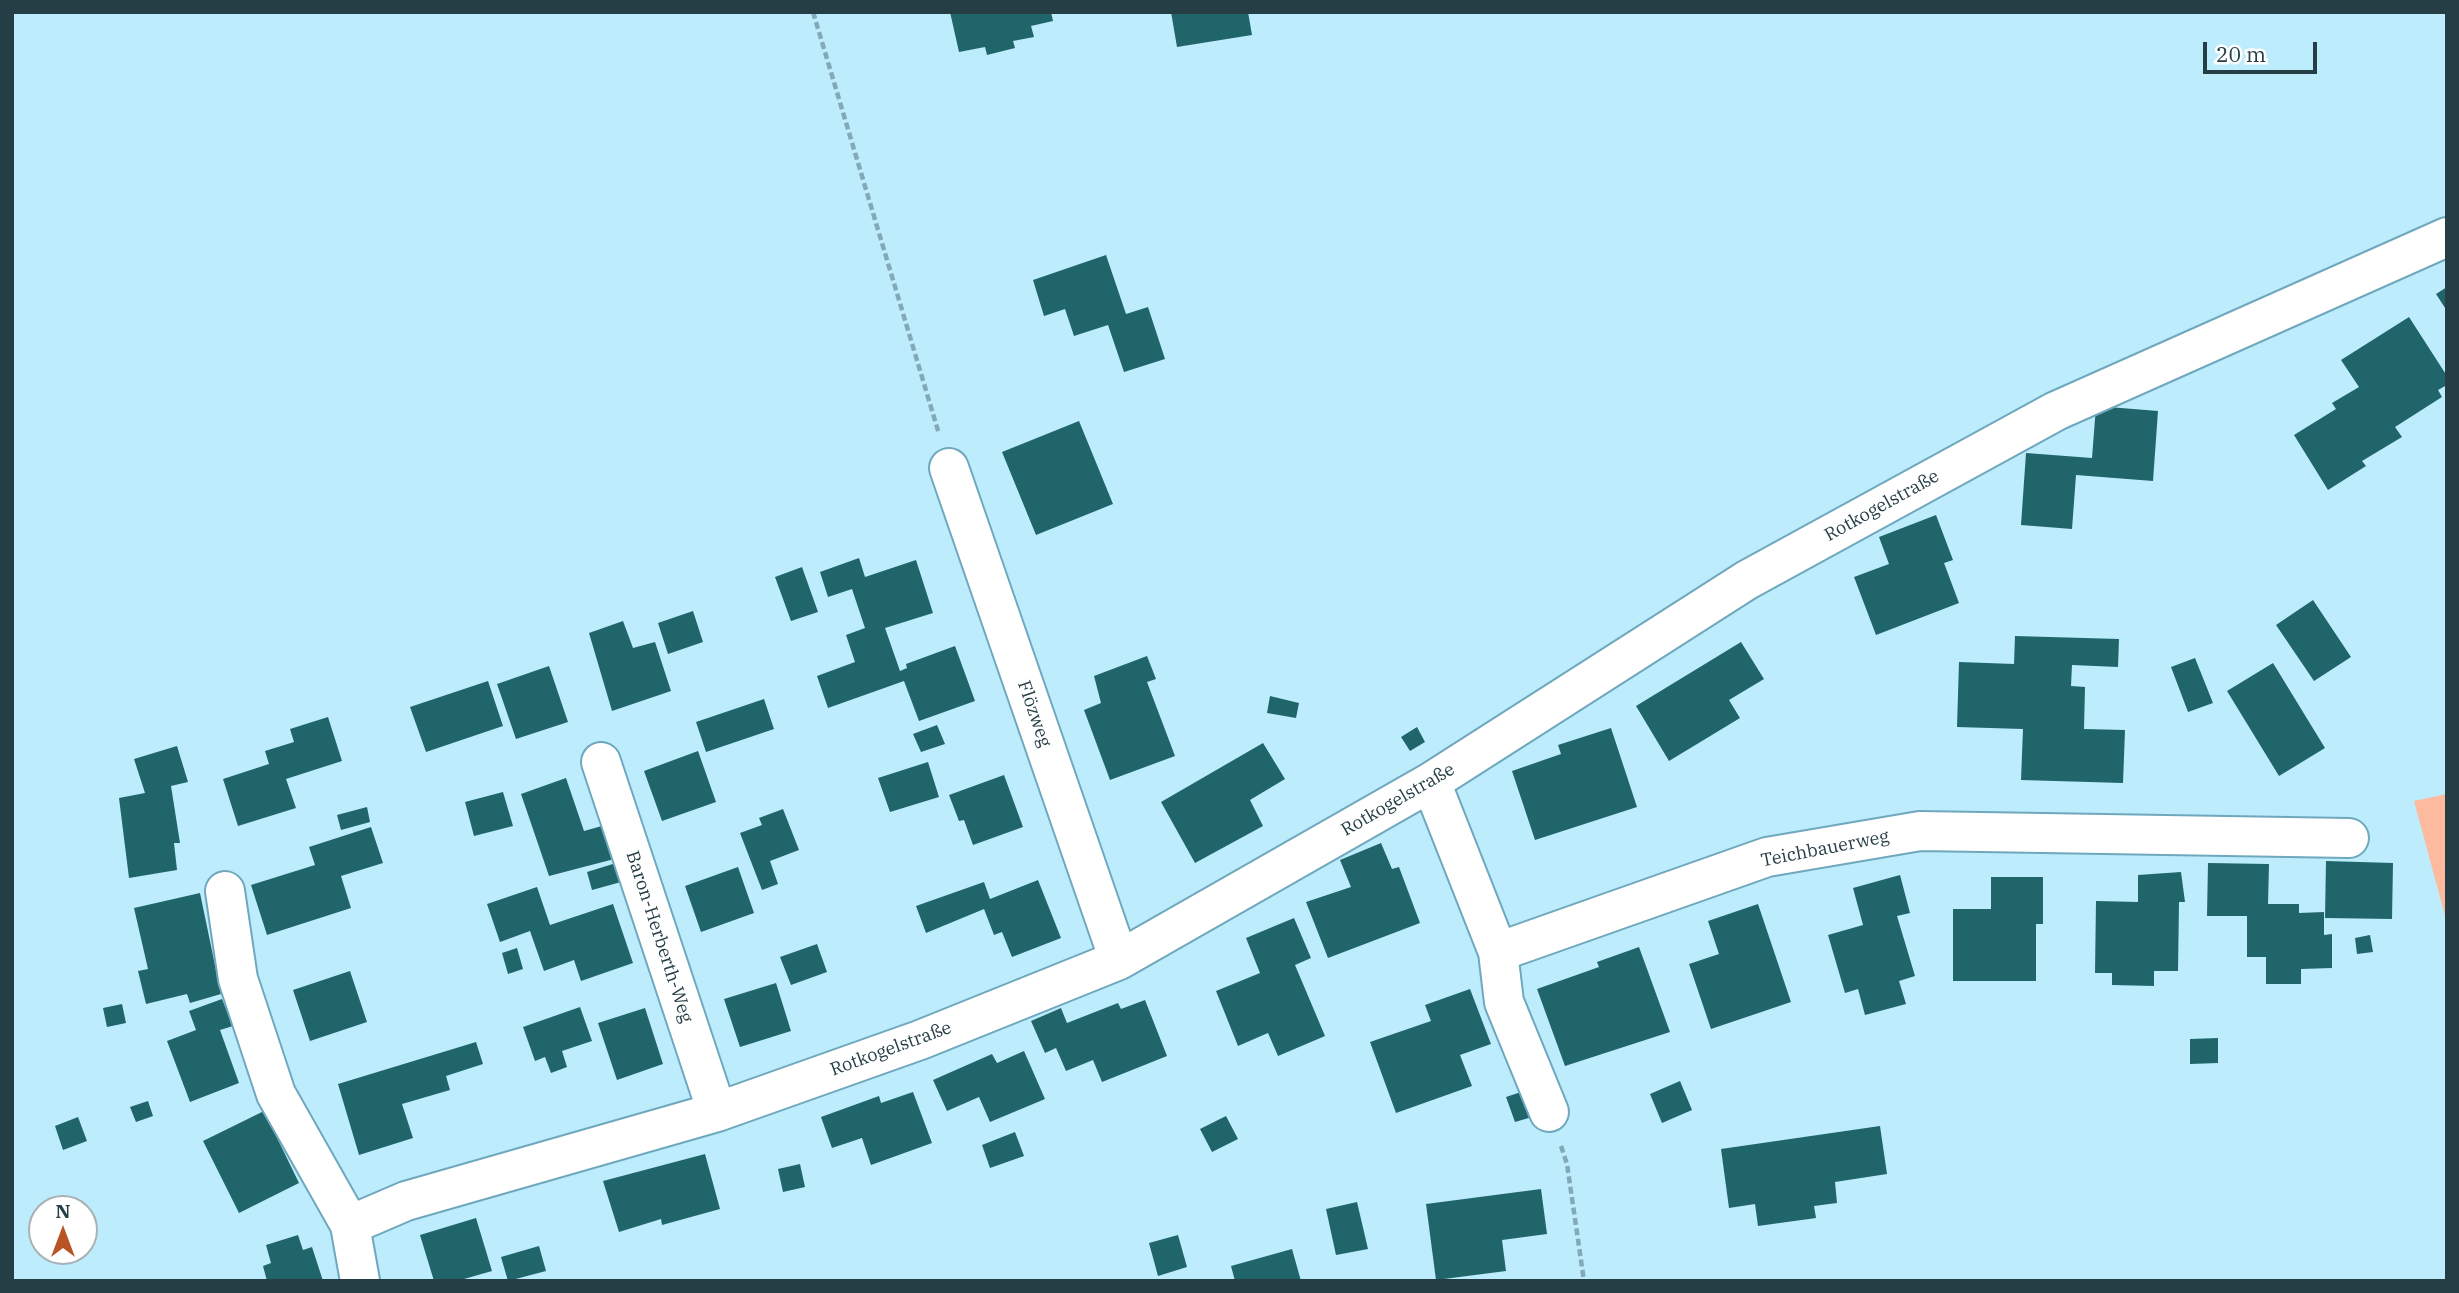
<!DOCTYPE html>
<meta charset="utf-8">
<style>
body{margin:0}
#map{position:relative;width:2459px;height:1293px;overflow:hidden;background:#bdecfd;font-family:"IBM Plex Serif",serif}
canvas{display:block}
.frame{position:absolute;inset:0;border:14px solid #253e46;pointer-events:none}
.north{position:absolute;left:28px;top:1195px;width:70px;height:70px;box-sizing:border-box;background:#fff;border:2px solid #a8b2b5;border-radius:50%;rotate:0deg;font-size:19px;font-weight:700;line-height:28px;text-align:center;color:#253e46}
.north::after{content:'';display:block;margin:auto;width:24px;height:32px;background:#b85325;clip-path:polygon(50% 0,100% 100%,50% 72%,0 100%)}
.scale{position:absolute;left:2203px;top:42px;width:114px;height:32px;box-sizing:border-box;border:4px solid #253e46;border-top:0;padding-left:9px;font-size:21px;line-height:24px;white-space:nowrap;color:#253e46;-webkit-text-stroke:5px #fff;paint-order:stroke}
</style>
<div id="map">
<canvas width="2459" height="1293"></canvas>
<div class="frame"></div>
<div class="north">N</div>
<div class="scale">20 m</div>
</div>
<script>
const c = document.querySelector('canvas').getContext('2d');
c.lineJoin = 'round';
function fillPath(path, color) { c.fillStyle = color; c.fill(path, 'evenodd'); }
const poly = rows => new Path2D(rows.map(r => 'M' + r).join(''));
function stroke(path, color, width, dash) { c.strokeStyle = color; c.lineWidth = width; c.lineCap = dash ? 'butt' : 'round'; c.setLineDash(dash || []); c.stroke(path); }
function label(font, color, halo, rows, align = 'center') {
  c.font = font + ' "IBM Plex Serif",serif'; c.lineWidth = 7; c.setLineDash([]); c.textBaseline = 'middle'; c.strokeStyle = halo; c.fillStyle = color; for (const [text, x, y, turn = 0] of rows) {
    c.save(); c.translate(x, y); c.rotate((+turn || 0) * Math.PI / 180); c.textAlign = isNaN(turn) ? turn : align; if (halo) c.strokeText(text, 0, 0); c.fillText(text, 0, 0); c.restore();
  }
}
fillPath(poly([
 [2447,794,2447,923,2414,801]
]), '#feba9f');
fillPath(poly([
 [950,12,1051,12,1053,21,1031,26,1034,37,1013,41,1015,48,987,55,985,47,959,52],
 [1171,12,1248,12,1252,35,1177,47],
 [1106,255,1126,314,1148,307,1165,359,1124,372,1108,325,1074,336,1065,309,1044,316,1033,280],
 [2447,287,2447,311,2436,294],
 [2409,317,2447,376,2447,385,2438,390,2442,397,2395,427,2402,437,2362,461,2366,466,2328,490,2294,435,2336,409,2332,403,2359,387,2341,360],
 [2096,406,2158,411,2153,481,2076,475,2072,529,2021,525,2026,453,2092,458],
 [1079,421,1113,504,1036,535,1002,452],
 [1936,515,1953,560,1944,563,1959,603,1876,635,1854,577,1889,564,1879,537],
 [859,558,865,577,916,560,933,613,885,628,900,671,907,668,906,664,955,646,975,701,919,721,904,681,828,708,817,676,855,662,846,635,865,628,852,589,828,597,820,572],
 [802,567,818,612,791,621,775,577],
 [2313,600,2351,657,2314,681,2276,625],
 [693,611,703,642,668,654,658,623],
 [623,621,633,648,655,642,671,691,612,711,589,633],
 [2015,636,2119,639,2118,667,2072,665,2071,686,2085,687,2084,729,2125,730,2123,783,2021,780,2023,729,1957,727,1959,662,2014,664],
 [1741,642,1764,679,1729,700,1740,718,1669,761,1636,706],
 [1147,656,1156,679,1147,682,1175,756,1110,780,1084,710,1101,703,1094,676],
 [2195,658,2213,703,2188,712,2171,667],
 [2273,663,2325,748,2279,776,2227,691],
 [549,666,568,722,516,739,497,684],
 [488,681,503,726,426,752,410,707],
 [1270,696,1299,703,1296,718,1267,713],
 [764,699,774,729,706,752,696,722],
 [328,717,342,761,286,779,296,808,238,826,223,779,269,764,265,751,294,742,290,729],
 [937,725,945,744,921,752,913,734],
 [1417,727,1425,742,1410,751,1401,737],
 [1611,728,1637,807,1535,840,1512,771,1561,754,1558,745],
 [1263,743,1285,779,1250,800,1263,826,1195,863,1161,802],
 [177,746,188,782,171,786,180,843,174,843,177,870,129,878,119,798,145,793,134,759],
 [698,751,716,802,662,821,644,771],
 [928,762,939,797,890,812,878,778],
 [1004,775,1023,827,973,845,964,820,959,821,949,795],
 [566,778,584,831,609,824,618,858,549,876,521,794],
 [503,792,513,826,474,836,465,802],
 [367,807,370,822,341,830,337,815],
 [783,809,799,850,770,861,778,884,762,890,740,833,762,825,759,818],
 [371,827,383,863,341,876,351,908,267,935,251,885,315,865,309,847],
 [1381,843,1392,869,1399,867,1420,923,1328,958,1306,902,1351,887,1340,860],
 [2326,861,2393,863,2392,919,2325,918],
 [616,863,621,882,592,890,587,872],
 [2208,863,2269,864,2268,904,2299,904,2299,913,2324,912,2324,935,2332,934,2332,968,2301,969,2301,984,2266,984,2266,957,2247,957,2247,916,2207,916],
 [738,867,754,913,701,932,685,886],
 [2181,872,2185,902,2179,902,2178,971,2154,971,2154,986,2112,985,2112,973,2095,973,2096,901,2138,902,2138,875],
 [1900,875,1910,913,1897,916,1915,976,1899,981,1906,1004,1865,1015,1858,989,1845,993,1828,935,1863,925,1853,888],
 [1991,877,2043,877,2043,924,2036,924,2036,981,1953,981,1953,909,1991,909],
 [1038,880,1061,938,1012,957,1002,932,994,935,984,909,926,933,916,906,984,882,990,899],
 [537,887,550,925,613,904,633,963,581,981,574,960,544,971,530,931,500,942,487,904],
 [200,893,221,994,190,1003,187,994,146,1004,138,971,148,969,134,908],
 [1758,904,1791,1002,1711,1029,1689,964,1719,954,1708,921],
 [1294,918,1311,958,1295,965,1325,1036,1278,1056,1268,1033,1238,1046,1216,991,1260,973,1246,938],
 [2370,935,2373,952,2357,954,2355,938],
 [817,944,827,972,791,985,780,957],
 [1639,947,1670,1032,1565,1066,1537,989,1599,967,1597,962],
 [517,948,523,969,508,974,502,953],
 [350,971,367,1022,310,1041,293,990],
 [776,983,791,1031,740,1047,724,999],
 [1470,989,1491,1044,1460,1055,1472,1086,1396,1113,1370,1042,1431,1021,1425,1005],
 [222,999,233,1026,220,1030,239,1083,190,1102,167,1041,196,1030,189,1011],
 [1145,1000,1167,1056,1102,1082,1093,1060,1066,1071,1056,1048,1045,1053,1031,1021,1061,1008,1067,1023,1118,1003,1121,1009],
 [122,1004,126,1023,107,1027,103,1008],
 [580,1007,592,1041,562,1051,567,1067,551,1073,545,1057,535,1061,523,1027],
 [645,1008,663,1064,617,1080,598,1023],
 [2218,1038,2218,1063,2190,1064,2190,1039],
 [476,1042,483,1064,446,1076,450,1090,402,1104,413,1138,359,1155,338,1084],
 [1024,1051,1045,1099,990,1122,979,1097,947,1111,933,1080,992,1054,997,1063],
 [1680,1081,1692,1110,1662,1123,1650,1094],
 [1524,1091,1532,1117,1515,1122,1506,1097],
 [913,1092,932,1143,871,1165,862,1138,832,1148,821,1117,879,1096,881,1103],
 [148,1101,153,1116,136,1122,130,1107],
 [264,1111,299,1183,239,1213,203,1141],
 [1226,1116,1238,1139,1212,1152,1200,1129],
 [78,1117,87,1141,63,1150,55,1126],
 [1880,1126,1887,1174,1835,1182,1837,1203,1814,1206,1816,1218,1758,1226,1755,1204,1729,1208,1721,1149],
 [1015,1132,1024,1156,990,1168,982,1145],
 [705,1154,720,1209,662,1225,661,1219,619,1232,603,1181],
 [800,1164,805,1187,783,1192,778,1169],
 [1541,1189,1547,1234,1502,1240,1506,1271,1436,1280,1426,1204],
 [1357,1202,1368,1249,1336,1255,1326,1209],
 [476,1218,492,1271,457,1281,434,1281,420,1235],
 [298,1235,303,1250,312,1247,323,1281,267,1281,263,1266,271,1263,266,1245],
 [1178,1235,1187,1267,1158,1276,1149,1243],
 [539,1246,546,1271,508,1281,501,1257],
 [1292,1249,1301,1281,1235,1281,1231,1266]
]), '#20656a');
const minor = poly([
 [949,468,1119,960],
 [601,762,717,1112],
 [1431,782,1498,952,1767,857,1920,831,2349,838],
 [225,891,238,979,276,1094,350,1225],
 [1498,952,1504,1002,1549,1112],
 [360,1281,350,1225,406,1201,717,1112,920,1040,1119,960,1431,782,1747,580,2056,411,2447,237]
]);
stroke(minor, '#6fa8bd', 42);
stroke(poly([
 [813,12,939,434],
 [1561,1146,1567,1164,1584,1281]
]), '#83a9b7', 4.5, [7, 3.5]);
stroke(minor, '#fff', 38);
label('18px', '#253e46', '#fff', [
 ["Rotkogelstraße",1882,506,-29],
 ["Flözweg",1034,714,71],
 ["Rotkogelstraße",1398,800,-30],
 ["Teichbauerweg",1825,849,-11],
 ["Baron-Herberth-Weg",659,937,72],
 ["Rotkogelstraße",891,1049,-20]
]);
</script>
